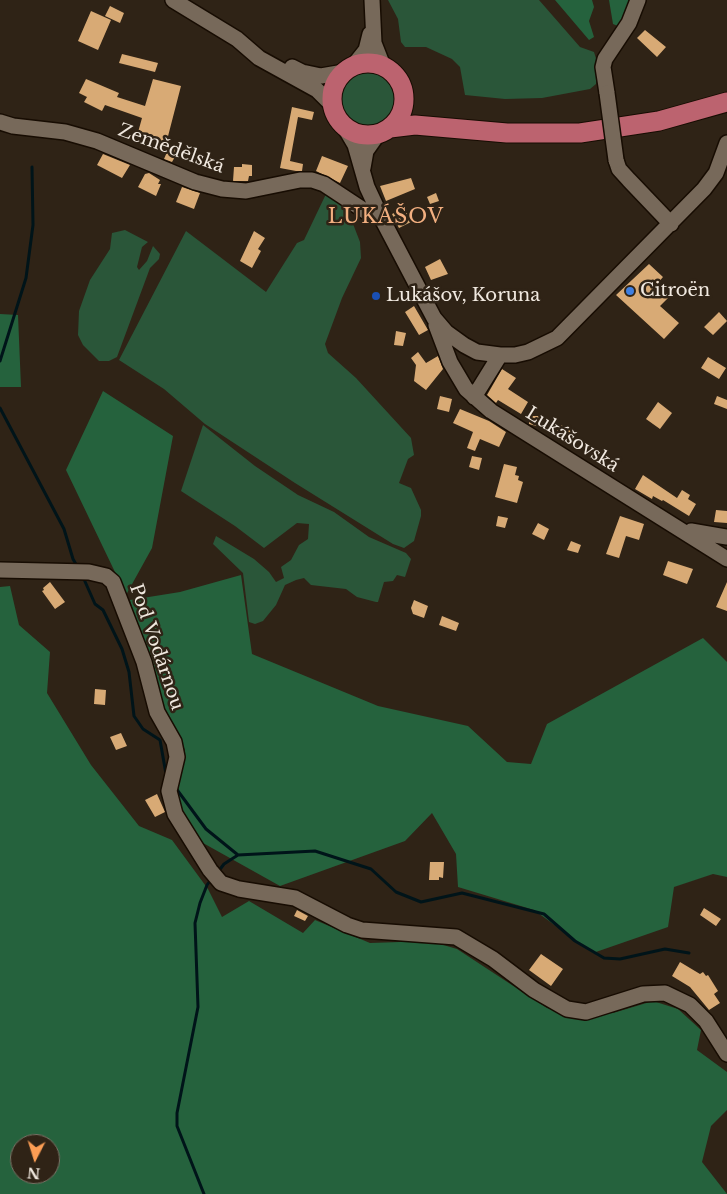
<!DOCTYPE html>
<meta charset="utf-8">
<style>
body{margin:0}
#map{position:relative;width:727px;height:1194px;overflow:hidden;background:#2f2316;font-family:"Libre Baskerville",serif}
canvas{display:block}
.north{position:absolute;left:10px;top:1134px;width:50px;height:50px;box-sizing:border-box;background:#2f2316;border:1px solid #7c7266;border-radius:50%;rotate:185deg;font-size:14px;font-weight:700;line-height:20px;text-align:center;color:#f0e8df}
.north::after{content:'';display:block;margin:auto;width:18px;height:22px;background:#fc9d54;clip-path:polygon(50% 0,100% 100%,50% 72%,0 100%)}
</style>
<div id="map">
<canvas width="727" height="1194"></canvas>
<div class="north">N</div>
</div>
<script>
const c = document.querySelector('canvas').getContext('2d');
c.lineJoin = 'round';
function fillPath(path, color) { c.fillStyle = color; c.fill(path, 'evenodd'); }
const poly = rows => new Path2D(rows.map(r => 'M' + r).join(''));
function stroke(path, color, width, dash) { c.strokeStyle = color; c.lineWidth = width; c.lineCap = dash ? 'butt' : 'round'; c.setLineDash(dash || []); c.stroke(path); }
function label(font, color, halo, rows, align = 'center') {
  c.font = font + ' "Libre Baskerville",serif'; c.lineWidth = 5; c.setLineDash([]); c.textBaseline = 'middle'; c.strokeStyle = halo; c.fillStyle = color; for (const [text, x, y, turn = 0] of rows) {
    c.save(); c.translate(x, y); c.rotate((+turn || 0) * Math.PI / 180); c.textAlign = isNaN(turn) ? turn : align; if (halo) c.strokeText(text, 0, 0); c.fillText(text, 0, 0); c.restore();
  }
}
fillPath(poly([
 [388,0,539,0,580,47,594,52,598,65,596,84,590,89,542,98,505,99,465,95,460,67,452,59,426,47,405,47,401,42,398,19],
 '339 99a28 28 0 1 1 56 0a28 28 0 1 1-56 0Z',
 [326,194,343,204,350,216,360,242,361,258,342,298,325,344,328,353,356,378,411,438,414,455,408,459,399,483,411,488,421,510,421,516,414,541,404,548,393,544,295,483,205,424,164,389,119,360,186,231,266,292,297,243,304,240],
 [125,230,148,242,142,247,137,267,139,270,147,261,153,246,160,254,159,259,150,268,117,357,109,361,99,361,83,345,78,335,79,311,90,280,110,249,112,233],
 [203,425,255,466,298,495,334,512,369,537,406,553,411,559,405,577,397,575,393,581,384,582,378,602,376,602,357,597,346,589,311,585,304,578,296,580,285,585,276,605,263,621,255,624,249,622,243,573,213,544,216,536,254,559,269,572,276,582,284,578,281,567,291,560,299,545,308,539,309,524,297,523,264,548,235,526,181,491]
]), '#2a5639');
fillPath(poly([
 [555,0,592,0,594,7,589,21,594,37,589,40],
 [609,0,628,0,631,4,620,27,613,24],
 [0,314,18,315,21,387,0,387],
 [103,391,173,436,152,548,126,595,66,470],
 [241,575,252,654,378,706,468,726,507,762,531,764,547,724,703,638,727,662,727,877,713,874,674,887,668,927,593,953,534,910,458,887,456,854,432,813,405,841,280,886,203,843,176,802,185,750,165,710,151,671,130,600,180,592],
 [10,586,19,625,50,652,47,693,91,765,139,826,172,840,208,889,222,917,249,901,303,933,315,920,370,943,430,941,457,949,547,1008,579,1015,613,1013,653,1001,678,1009,701,1030,697,1050,727,1072,727,1110,711,1126,702,1162,727,1194,0,1194,0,587],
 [20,1144,50,1144,50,1174,20,1174]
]), '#25623d');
stroke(poly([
 [0,361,26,278,33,225,32,167],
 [0,408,64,529,73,559,77,566],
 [83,577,95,604,103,610,122,649,129,672,134,716,143,729,160,740,166,774],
 [175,787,206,829,238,855,315,851,371,869,396,892,421,902,462,893,544,914,575,941,604,958,620,959,665,949,689,953],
 [218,872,224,864,238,855],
 [204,1194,177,1126,177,1113,198,1007,195,923,200,903,207,885,212,878]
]), '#001419', 3);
fillPath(poly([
 [110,6,124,13,120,23,105,16],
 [91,11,111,20,98,50,78,41],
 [645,30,666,47,657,57,637,38],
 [122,54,158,63,155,72,119,63],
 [86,79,119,93,117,97,145,106,153,79,181,86,166,144,183,152,181,156,176,155,172,162,164,159,167,152,135,143,142,118,105,105,102,111,84,102,87,97,79,93],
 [292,107,314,112,312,120,298,117,290,161,303,164,302,171,296,171,280,168],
 [103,154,130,165,122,178,97,165],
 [322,156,348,166,340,183,316,171],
 [242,164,252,165,252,176,249,176,248,181,233,181,234,167,242,167],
 [149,173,160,180,158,184,161,184,156,196,138,187,145,174],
 [411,178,415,189,386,201,380,186],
 [182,187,200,193,194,209,176,202],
 [436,193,439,201,430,204,427,197],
 [405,208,411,222,399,228,392,214],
 [254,231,265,238,258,249,261,251,252,268,240,261],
 [440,259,448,274,431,280,425,267],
 [649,264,663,277,657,284,670,296,660,306,679,323,664,339,616,295],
 [414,306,428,330,419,335,405,312],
 [719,312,727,321,713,335,704,327],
 [396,331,406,333,403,346,394,345],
 [418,352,426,363,438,356,443,369,426,390,414,381,416,365,411,358],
 [708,357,726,368,719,379,701,368],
 [502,369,516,378,508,389,528,402,521,414,498,400,496,403,487,395],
 [440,396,452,399,449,412,437,409],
 [717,396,727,400,727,409,714,404],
 [658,402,672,413,660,429,646,419],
 [460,409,489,421,506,432,499,447,480,439,475,451,467,448,473,432,453,423],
 [529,416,540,416,540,427,529,424],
 [561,425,573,432,566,443,554,436],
 [472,456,482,458,479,470,469,467],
 [504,464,517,467,515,475,519,476,518,480,523,482,517,503,495,497],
 [643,475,677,498,682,490,690,495,688,499,696,504,689,516,663,500,662,501,653,496,652,499,635,489],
 [716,510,727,511,727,523,714,522],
 [498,516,508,518,505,528,496,526],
 [620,516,644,524,639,540,626,536,619,558,606,554],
 [538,523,549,529,544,540,532,534],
 [571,541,581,545,578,553,567,550],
 [668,561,693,569,687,584,663,575],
 [50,582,65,602,55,609,42,591,44,590,43,588],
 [727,582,727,611,716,607],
 [414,600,428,606,424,618,413,614,411,608],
 [442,616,459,623,456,631,439,625],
 [95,689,106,690,105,705,94,704],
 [121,733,127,746,116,750,110,737],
 [157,794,165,812,155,817,145,800],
 [430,862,444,862,443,878,439,877,439,880,429,880],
 [704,908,721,919,716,926,700,915],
 [297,910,308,916,305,921,294,916],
 [541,954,563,969,551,986,529,970],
 [680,962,700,974,703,972,706,976,708,975,718,991,714,994,720,1003,709,1010,690,987,672,976]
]), '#d8aa75');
const minor = poly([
 [173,0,237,39,259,58,317,90,332,105],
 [372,0,374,43,383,66],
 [354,65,366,50,370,34],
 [292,67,302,72,321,76,344,72],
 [607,93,603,67,605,59,629,23,638,0],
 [0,122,13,126,65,132,97,141,195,182,222,189,246,191,300,180,312,180,324,184,368,213,381,217],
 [345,128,355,145,367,187,381,217,434,318,446,332,464,345,477,352,500,355,515,355,528,352,557,338,704,189,716,173,727,143],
 [616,160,619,169,629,180,671,224],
 [363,168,366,151,378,134],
 [436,325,450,362,466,389,491,411,727,559],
 [474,397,500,355],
 [691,531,727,537],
 [0,570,89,572,106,576,113,582,144,662,157,712,174,742,177,757,169,791,175,814,210,870,221,883,239,889,295,898,347,925,362,930,456,937,493,959,534,990,567,1009,586,1012,643,994,665,993,690,1005,706,1021,727,1054]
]);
const major = poly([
 '332 99a36 36 0 1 1 72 0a36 36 0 1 1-72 0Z',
 [390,128,415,125,507,133,580,133,659,121,727,102]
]);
stroke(minor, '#170c02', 18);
stroke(major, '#170c02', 21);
stroke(minor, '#77695a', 15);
stroke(major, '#bc636f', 19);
const minorBridge = poly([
 [607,93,616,160]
]);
stroke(minorBridge, '#170c02', 18, []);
stroke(minorBridge, '#77695a', 15);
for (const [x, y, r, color] of [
 [630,291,5,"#3f7fe0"],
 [376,296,5,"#1a4fb4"]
]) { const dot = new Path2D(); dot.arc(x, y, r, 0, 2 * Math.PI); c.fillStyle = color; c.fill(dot); stroke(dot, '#2f2316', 2); }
label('18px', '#f0e8df', '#2f2316', [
 ["Zemědělská",171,149,20],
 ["Lukášovská",572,440,32],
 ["Pod Vodárnou",156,647,71]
]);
label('18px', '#f0e8df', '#2f2316', [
 ["Citroën",640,291],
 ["Lukášov, Koruna",386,296]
], 'left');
c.letterSpacing = '1px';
label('20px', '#f2af80', '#2f2316', [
 ["LUKÁŠOV",386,217]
]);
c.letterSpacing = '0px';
</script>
